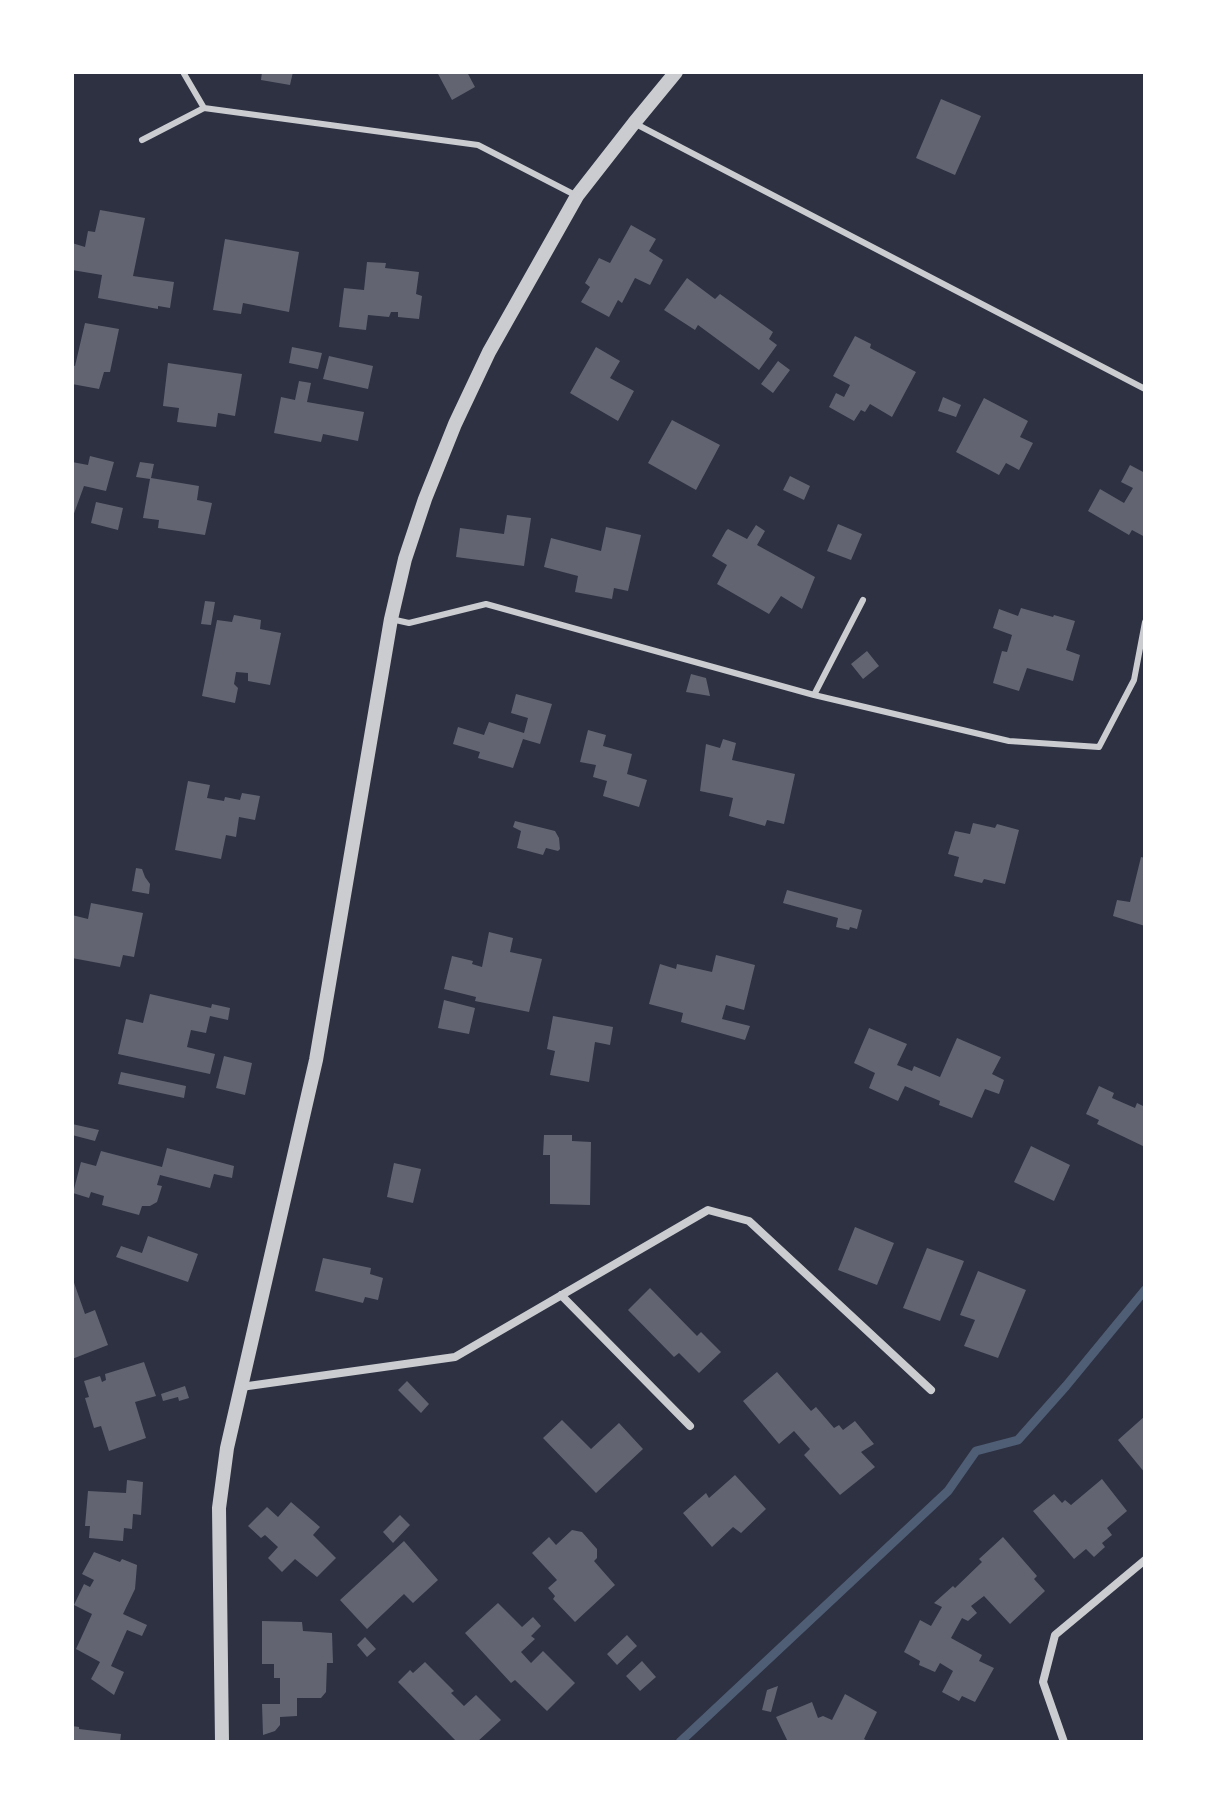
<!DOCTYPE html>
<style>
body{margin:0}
#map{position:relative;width:1217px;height:1814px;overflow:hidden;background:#2d3142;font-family:"Varela Round",sans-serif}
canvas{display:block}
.frame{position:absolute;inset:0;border:74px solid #fff;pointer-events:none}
</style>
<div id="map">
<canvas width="1217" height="1814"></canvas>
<div class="frame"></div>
</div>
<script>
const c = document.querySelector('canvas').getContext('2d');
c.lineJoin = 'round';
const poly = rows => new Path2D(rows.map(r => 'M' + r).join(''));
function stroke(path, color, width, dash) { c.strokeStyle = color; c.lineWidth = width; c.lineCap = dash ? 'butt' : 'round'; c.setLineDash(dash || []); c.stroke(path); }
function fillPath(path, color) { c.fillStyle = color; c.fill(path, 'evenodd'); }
stroke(poly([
 [680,1742,948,1491,976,1451,1018,1440,1066,1386,1145,1290]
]), '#4f5d75', 9);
fillPath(poly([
 [262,72,293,72,290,85,261,80],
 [437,72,467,72,475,87,452,100],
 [941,99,981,116,955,175,916,158],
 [100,210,145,218,133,276,174,282,170,308,158,306,158,309,98,298,102,275,72,270,72,243,85,247,88,231,95,232],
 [631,225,656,239,649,251,663,260,650,285,635,278,622,303,618,300,609,317,581,302,590,287,585,283,599,258,610,263],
 [225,239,299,252,289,312,243,303,241,314,213,310],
 [367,262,386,263,385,268,419,272,416,294,422,296,419,319,398,317,398,312,391,312,389,317,368,315,366,330,339,327,344,288,364,290],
 [687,278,715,299,720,294,773,332,769,339,777,345,759,370,698,325,695,330,664,310],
 [85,323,119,329,110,372,104,372,99,389,72,384,72,365,75,366],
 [855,336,871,344,870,348,916,372,892,417,870,404,865,412,861,410,854,421,829,407,836,393,844,397,850,385,833,376],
 [292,347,322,353,318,369,289,363],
 [596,347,620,361,610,378,634,391,618,421,570,393],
 [329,356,373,366,368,389,323,379],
 [778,361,790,370,773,393,761,384],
 [168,363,242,374,235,416,218,413,216,427,177,422,179,408,163,406],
 [299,381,311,383,307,402,364,412,358,441,323,434,321,442,274,433,281,397,295,400],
 [943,397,961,405,956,417,938,411],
 [984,398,1028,421,1020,437,1033,443,1019,470,1006,463,999,475,956,452],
 [672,420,720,445,696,490,648,463],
 [90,456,114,462,106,491,84,486,72,519,72,462,88,465],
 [140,462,154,464,151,478,199,486,197,500,212,503,205,535,158,528,159,520,143,518,150,479,136,477],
 [1130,465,1145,473,1145,537,1132,530,1129,535,1088,511,1100,489,1124,503,1133,488,1121,482],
 [790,476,810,486,804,500,783,490],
 [96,502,123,508,118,530,91,523],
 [507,515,531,518,524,566,456,557,460,528,504,534],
 [838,524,862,534,851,560,827,551],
 [756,525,765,531,757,545,815,577,802,609,781,596,769,614,717,584,727,565,712,556,726,531,728,529,747,539],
 [606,527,641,535,628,591,614,588,612,599,575,592,578,576,544,567,551,538,601,551],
 [205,601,215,602,211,625,201,624],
 [1021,608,1053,617,1054,615,1075,621,1066,650,1080,655,1073,681,1027,668,1019,691,993,683,1002,651,1007,652,1012,635,993,628,999,609,1018,616],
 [234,615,261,620,260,629,281,633,270,685,248,681,248,673,236,672,234,684,238,688,235,703,202,696,217,620,232,622],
 [867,651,879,666,863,679,851,664],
 [691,674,706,678,710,696,686,692],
 [516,694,552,704,540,744,523,739,513,768,478,758,480,752,453,744,458,727,484,735,489,722,524,733,528,718,511,713],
 [588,730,606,735,603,746,632,754,627,774,647,780,639,807,603,796,607,781,593,777,596,765,580,762],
 [723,739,736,743,732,760,795,774,784,824,767,820,765,826,729,816,733,798,700,791,706,744,720,748],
 [188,781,210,785,207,798,224,801,225,797,240,800,242,793,260,796,255,820,239,817,236,837,226,835,221,859,175,850],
 [515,821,555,831,559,838,560,849,558,851,546,848,543,855,517,848,521,831,513,827],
 [973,823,995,828,997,824,1019,830,1005,884,984,879,982,883,954,876,959,857,948,854,955,831,970,834],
 [1141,857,1145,858,1145,926,1113,916,1117,900,1130,902],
 [136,868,142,869,145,877,150,884,149,894,132,891],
 [787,890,862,910,857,929,850,927,849,930,836,927,838,918,783,903],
 [91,903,143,913,134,957,123,955,120,967,72,958,72,915,88,919],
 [489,932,513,938,510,952,542,959,529,1012,475,1001,476,997,444,989,452,956,473,961,472,964,482,967],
 [716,955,755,965,744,1010,726,1005,722,1019,750,1026,745,1040,681,1022,683,1013,649,1004,660,964,676,969,677,964,712,972],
 [150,994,211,1008,212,1004,230,1008,228,1020,210,1016,206,1033,191,1030,187,1047,215,1054,210,1074,118,1054,126,1019,143,1023],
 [444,1000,475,1008,469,1034,438,1028],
 [553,1016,613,1027,610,1045,595,1042,589,1082,550,1075,555,1051,547,1049],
 [869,1028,907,1044,897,1065,912,1071,914,1066,940,1077,957,1038,1001,1057,992,1074,1004,1080,999,1094,985,1089,972,1118,939,1105,940,1101,905,1086,898,1101,869,1088,875,1073,854,1063],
 [224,1056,252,1063,245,1095,216,1088],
 [121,1072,186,1086,184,1098,118,1084],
 [1099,1086,1114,1093,1112,1098,1135,1108,1137,1103,1145,1107,1145,1147,1097,1124,1099,1120,1086,1114],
 [72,1124,99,1130,95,1141,72,1135],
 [544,1135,572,1135,572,1141,591,1142,590,1205,550,1204,550,1155,543,1155],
 [1031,1146,1070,1165,1054,1201,1014,1182],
 [167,1148,234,1166,232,1178,214,1174,210,1188,160,1175,157,1185,162,1186,157,1202,150,1206,142,1206,139,1215,102,1205,104,1196,91,1192,89,1198,73,1193,81,1162,96,1166,101,1151,162,1167],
 [394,1163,421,1169,413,1203,387,1197],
 [855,1227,894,1243,877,1285,838,1270],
 [148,1236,198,1254,188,1282,116,1257,121,1246,142,1253],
 [927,1248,964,1261,940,1321,903,1308],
 [323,1258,371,1268,370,1274,383,1278,378,1300,365,1297,363,1303,315,1291],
 [978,1271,1026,1290,998,1358,964,1346,975,1320,960,1315],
 [72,1277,85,1314,95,1310,108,1345,72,1359],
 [650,1288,697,1336,701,1332,721,1352,699,1373,679,1353,674,1357,628,1310],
 [144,1362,156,1396,135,1402,146,1438,109,1451,101,1426,94,1428,85,1398,89,1397,84,1381,100,1376,102,1382,106,1380,105,1374],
 [777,1372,811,1411,816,1407,834,1428,839,1425,843,1430,855,1421,874,1444,861,1452,875,1467,840,1495,804,1455,810,1449,794,1431,779,1444,743,1401],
 [407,1381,429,1404,421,1413,398,1390],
 [185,1386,189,1398,179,1401,178,1397,163,1401,161,1394],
 [1145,1416,1145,1473,1118,1440],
 [562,1420,591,1449,619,1423,643,1449,596,1493,543,1438],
 [735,1475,766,1509,741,1533,733,1527,712,1547,683,1513,706,1493,709,1498],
 [1102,1479,1127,1511,1107,1528,1112,1535,1102,1543,1105,1547,1094,1557,1086,1549,1074,1559,1033,1511,1054,1494,1062,1503,1065,1500,1071,1505],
 [127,1480,143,1482,141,1515,133,1514,132,1529,124,1528,123,1541,89,1538,90,1526,85,1526,88,1491,126,1493],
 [291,1502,320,1527,313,1535,336,1558,317,1577,295,1559,282,1572,268,1558,278,1547,265,1535,261,1538,248,1526,267,1507,278,1517],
 [400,1515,410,1525,393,1543,383,1532],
 [572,1530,582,1532,597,1549,597,1558,594,1561,615,1585,575,1622,553,1599,555,1596,548,1588,557,1580,532,1553,549,1537,556,1545],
 [1003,1537,1037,1576,1034,1579,1045,1591,1010,1624,984,1596,971,1606,977,1613,968,1621,962,1618,951,1638,982,1655,979,1661,994,1668,975,1702,962,1696,959,1701,942,1692,953,1671,940,1663,935,1672,919,1665,920,1661,904,1652,920,1620,931,1626,942,1607,934,1603,953,1586,955,1588,982,1562,979,1559],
 [404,1541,438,1580,413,1603,404,1594,367,1629,340,1600],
 [94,1552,120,1562,122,1559,137,1565,135,1589,123,1614,147,1625,142,1636,127,1630,111,1666,124,1672,114,1695,91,1679,100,1662,76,1649,92,1614,74,1605,84,1584,90,1587,94,1580,82,1574],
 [498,1603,522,1627,533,1617,541,1626,531,1636,535,1639,521,1652,531,1663,543,1651,575,1683,547,1711,515,1680,511,1683,465,1633],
 [262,1621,302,1622,303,1631,332,1633,333,1663,327,1663,326,1692,321,1698,297,1698,297,1716,280,1717,280,1725,275,1731,263,1735,262,1704,280,1704,280,1678,274,1678,274,1664,262,1664],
 [627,1635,637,1646,617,1665,607,1654],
 [365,1637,376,1649,367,1657,357,1645],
 [642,1661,656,1677,640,1691,626,1676],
 [425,1662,454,1691,451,1693,464,1706,476,1695,501,1720,477,1742,457,1742,398,1682,410,1670,413,1673],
 [778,1686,771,1712,762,1710,767,1690],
 [845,1694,877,1712,864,1739,870,1742,788,1742,776,1717,812,1702,818,1718,823,1716,832,1720],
 [72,1726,79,1727,79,1729,121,1734,120,1742,72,1742]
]), '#626471');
stroke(poly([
 [183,72,204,108,478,145,577,196],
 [634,123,1145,389],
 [142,140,204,108],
 [391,619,409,623,486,604,814,695,1009,741,1099,747,1134,680,1145,622],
 [814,695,863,600]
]), '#caccd0', 6);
stroke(poly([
 [561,1295,690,1426],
 [241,1387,455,1357,708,1210,749,1221,931,1390],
 [1064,1742,1043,1682,1055,1635,1145,1560]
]), '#caccd0', 8);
stroke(poly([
 [222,1742,219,1508,227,1448,316,1060,391,619,405,559,425,499,455,424,489,352,577,196,634,123,676,72]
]), '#caccd0', 14);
</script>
